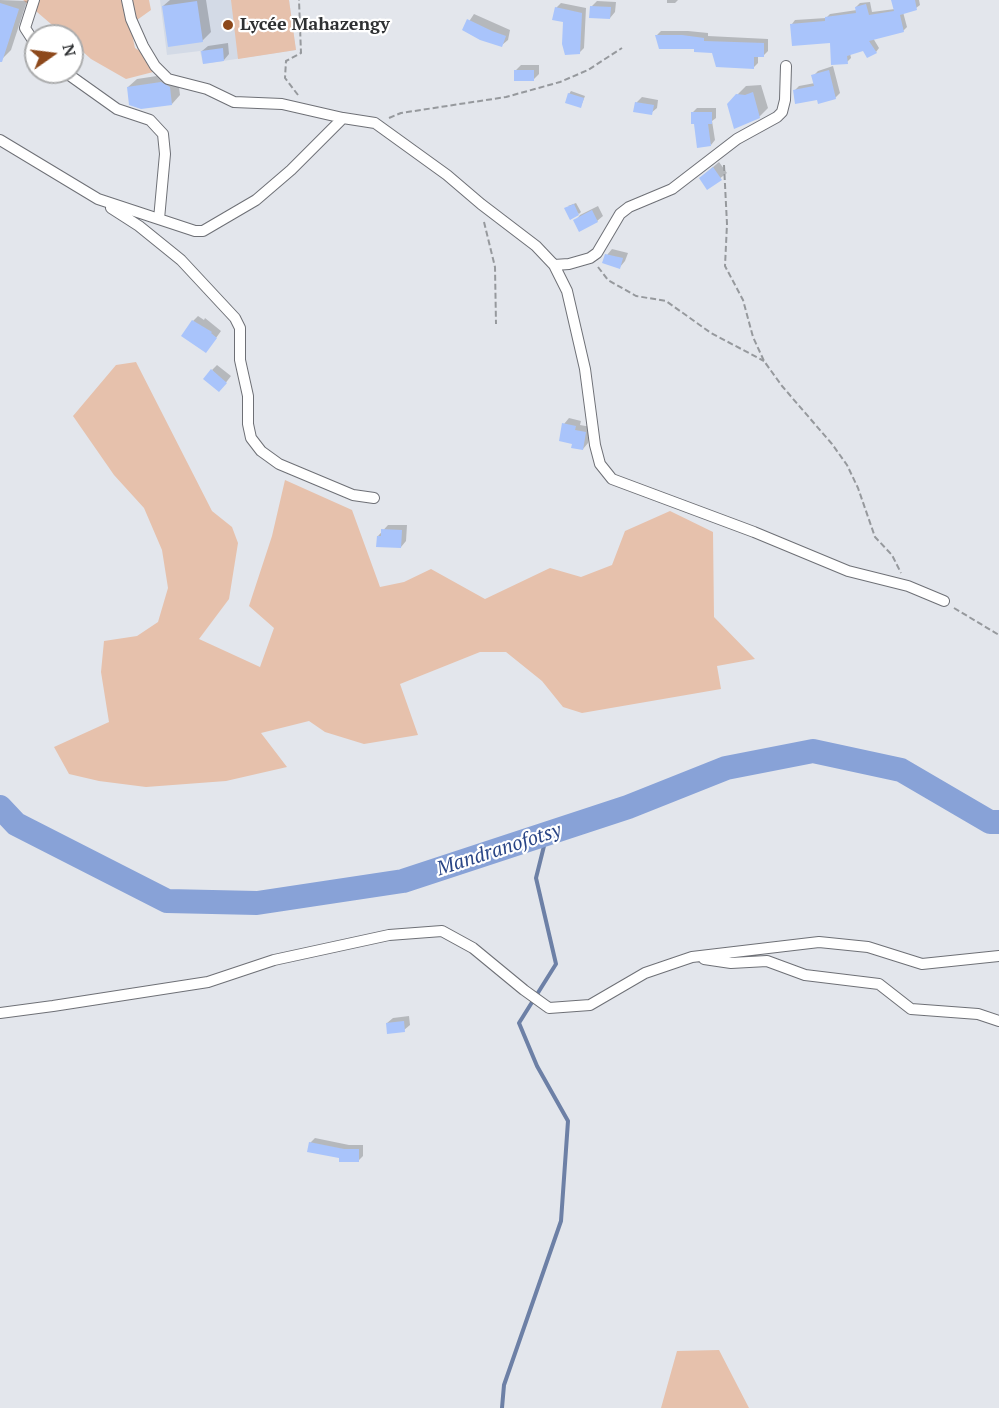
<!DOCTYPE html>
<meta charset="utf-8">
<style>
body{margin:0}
#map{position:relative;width:999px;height:1408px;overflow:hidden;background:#e3e6ec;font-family:"PT Serif",serif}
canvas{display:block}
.north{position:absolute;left:24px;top:24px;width:60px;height:60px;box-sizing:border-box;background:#fff;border:2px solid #abacad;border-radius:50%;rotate:76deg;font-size:16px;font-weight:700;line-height:24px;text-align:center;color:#2e3032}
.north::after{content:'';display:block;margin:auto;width:21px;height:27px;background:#8d491c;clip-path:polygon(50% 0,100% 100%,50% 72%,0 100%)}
</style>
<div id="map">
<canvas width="999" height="1408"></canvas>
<div class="north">N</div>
</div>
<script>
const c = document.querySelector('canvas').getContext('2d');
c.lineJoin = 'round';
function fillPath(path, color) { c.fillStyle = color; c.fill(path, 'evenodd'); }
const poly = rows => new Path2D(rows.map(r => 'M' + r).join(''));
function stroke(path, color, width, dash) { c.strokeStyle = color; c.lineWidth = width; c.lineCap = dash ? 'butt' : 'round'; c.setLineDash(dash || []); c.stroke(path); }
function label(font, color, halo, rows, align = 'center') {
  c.font = font + ' "PT Serif",serif'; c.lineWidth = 4.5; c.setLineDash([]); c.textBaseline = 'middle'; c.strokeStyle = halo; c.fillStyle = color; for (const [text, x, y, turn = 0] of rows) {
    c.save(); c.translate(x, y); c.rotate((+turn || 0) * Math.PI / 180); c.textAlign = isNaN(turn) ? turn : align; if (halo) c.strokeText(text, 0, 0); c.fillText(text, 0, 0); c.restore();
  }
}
fillPath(poly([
 [160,0,289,0,296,50,203,64,200,51,167,55]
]), '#d3dae6');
fillPath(poly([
 [23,0,149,0,151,10,130,25,135,48,156,61,157,71,126,79,91,59,72,42,72,36,65,36],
 [231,0,289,0,296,50,238,59],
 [136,362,212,511,232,527,238,543,229,599,199,639,260,667,274,628,249,606,272,536,285,480,352,510,380,587,404,582,431,569,485,599,550,568,581,577,612,565,625,531,670,511,713,532,714,617,755,659,717,666,721,689,582,713,563,707,542,681,506,652,480,652,400,684,418,735,364,744,325,732,309,721,261,733,287,767,226,781,146,787,99,781,69,774,54,747,109,722,101,672,104,641,137,636,158,622,168,588,162,550,144,508,114,475,73,416,116,365],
 [719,1350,749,1408,661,1408,677,1351]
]), '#e6c1ac');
fillPath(poly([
 [0,0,27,1,11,50,2,59,0,58],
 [170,0,206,0,211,32,202,41,163,6],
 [667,0,678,0,675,3,667,3],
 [900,0,919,0,920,5,916,8,903,12,907,27,903,31,873,38,879,48,876,52,863,49,850,53,851,58,847,62,832,41,792,24,795,20,826,18,830,14,857,10,856,7,860,3,870,2,872,12,895,9],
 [597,1,616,2,615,12,610,18,591,7],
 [561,3,586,8,584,48,579,53,565,21,556,8],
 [474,14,510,30,508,40,502,45,464,29],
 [661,31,688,31,708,33,708,36,768,39,768,51,763,56,758,56,758,63,753,68,713,52,657,35],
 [228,43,229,54,224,60,202,51,208,46],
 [521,65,539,65,539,74,533,80,516,70],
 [833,66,840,93,835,98,818,98,794,91,799,86,815,83,813,76,818,71],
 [170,74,178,79,180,95,172,104,128,87,137,79],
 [761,85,768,108,759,117,737,95,746,86],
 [571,91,585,96,581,106,569,94],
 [642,97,658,100,657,108,651,113,636,103],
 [697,108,716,108,716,118,712,121,715,140,711,145,692,113],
 [719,162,727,173,707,188,706,173],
 [576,203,581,212,579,214,568,206],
 [598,206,603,216,597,221,575,221,580,215],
 [612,249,628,253,625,261,620,267,607,255],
 [198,316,204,320,205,318,221,331,211,345,193,321],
 [217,365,231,376,224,385,212,370],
 [569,418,581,421,580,425,591,427,588,443,583,449,573,443,564,424],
 [388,525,407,525,406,541,401,547,378,536],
 [409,1016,410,1025,404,1030,387,1023,393,1018],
 [315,1138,349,1145,363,1145,363,1156,358,1161,310,1143]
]), '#0003');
stroke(poly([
 [502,1408,504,1385,561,1221,568,1121,537,1066,519,1023,556,964,536,878,547,834]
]), '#6d80a6', 4);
stroke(poly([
 [0,807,16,824,167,901,257,903,403,881,628,807,726,768,813,751,901,770,990,822,999,822]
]), '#88a2d7', 24);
fillPath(poly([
 [891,0,915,0,917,10,900,15,904,32,869,41,877,53,867,58,863,51,847,56,848,64,831,65,830,43,792,46,790,24,825,21,825,17,856,13,855,7,866,4,869,15,894,11],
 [197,1,203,42,168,47,162,6],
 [0,3,19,9,2,62,0,62],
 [590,6,611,7,610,19,589,18],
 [555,7,582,13,580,54,565,55,562,44,563,22,552,20],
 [467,19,492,31,506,36,502,47,480,40,462,30],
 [655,35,682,35,704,38,704,41,764,43,764,57,754,57,754,69,716,67,712,53,694,52,694,49,659,49],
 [223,48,224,61,203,64,201,51],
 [514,70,534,70,534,81,514,81],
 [829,70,836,99,818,104,817,100,795,104,793,90,814,86,811,75],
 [161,82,170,87,172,105,141,109,129,105,127,87],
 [753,92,760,118,734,129,727,104,736,94,745,95],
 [568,93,584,98,581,108,565,103],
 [635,102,654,105,652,115,633,112],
 [691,112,712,112,712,124,708,124,711,146,697,148,694,124,691,124],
 [713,167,722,180,707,190,699,178],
 [574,204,579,215,570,220,564,208],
 [592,210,598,222,579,232,573,220],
 [605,254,623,258,620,269,602,263],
 [192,320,212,332,211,333,217,338,206,353,181,336],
 [211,369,227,383,219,392,203,379],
 [562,423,576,426,575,430,586,432,583,450,571,448,572,444,559,441],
 [381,529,402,530,401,548,376,547,377,536,381,536],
 [404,1021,405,1032,387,1034,386,1023],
 [309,1142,344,1149,359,1149,359,1162,339,1162,339,1158,307,1152]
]), '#a9c4fb');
const street = poly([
 [34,0,25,28,36,45],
 [127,0,131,19,143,46,155,66,168,79,207,89,234,102,282,104,343,118],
 [65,72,117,109,150,120,163,134,165,154,159,219],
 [0,140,98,199,195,231,203,231,256,200,291,170,343,118,375,123,447,175,481,204,536,246,554,265,567,291,585,369,595,445,600,464,612,479,754,532,848,571,908,586,944,601],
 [111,208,139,226,181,260,235,318,240,328,240,360,248,396,248,424,251,438,261,451,279,464,353,495,374,498],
 [554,265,569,264,590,258,597,253,620,214,629,207,672,189,737,139,777,117,782,112,785,100,786,66],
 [704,959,731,963,767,961,805,975,879,984,911,1009,978,1014,999,1021],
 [0,1013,53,1006,208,982,274,960,389,935,442,931,473,948,524,990,549,1008,590,1005,645,973,692,957,819,942,868,947,922,964,999,956]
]);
stroke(street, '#6e7076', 12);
stroke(poly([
 [298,95,285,78,286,61,301,53,299,0],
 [389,118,401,113,506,97,560,82,588,70,622,48],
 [724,165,727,224,725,266,743,300,753,337,764,361,782,386,832,444,847,465,858,488,875,537,892,555,901,573],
 [484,222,495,267,496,324],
 [598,267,608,280,636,296,666,301,711,333,764,361],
 [954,608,999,635]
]), '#96999d', 2, [6, 3]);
stroke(street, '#fff', 10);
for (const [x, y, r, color] of [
 [228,25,6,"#8d491c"]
]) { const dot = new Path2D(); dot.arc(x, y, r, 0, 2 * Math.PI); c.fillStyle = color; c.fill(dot); stroke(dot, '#fff', 2); }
label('bold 18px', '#2e3032', '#fff', [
 ["Lycée Mahazengy",240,25]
], 'left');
label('italic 20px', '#294586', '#fff', [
 ["Mandranofotsy",499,850,-18]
]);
</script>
